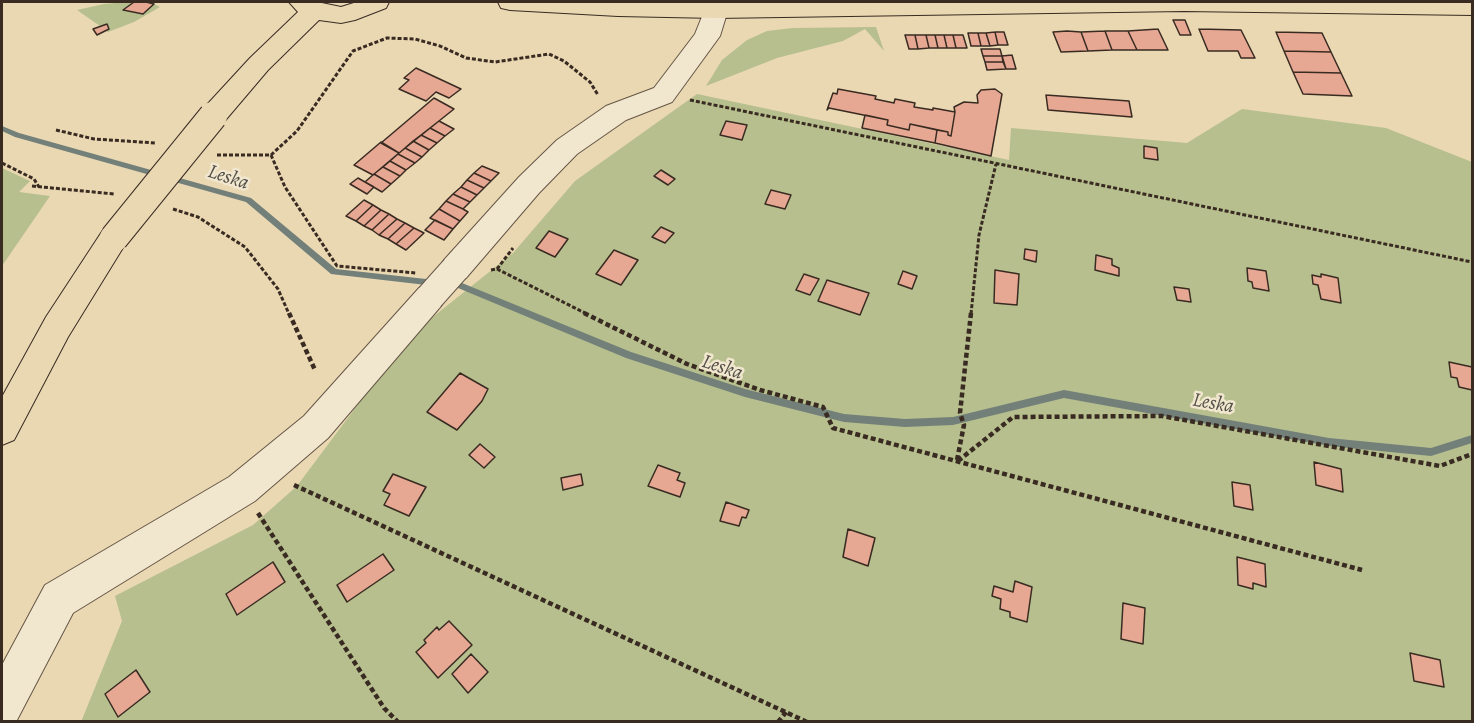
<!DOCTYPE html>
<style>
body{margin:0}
#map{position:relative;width:1474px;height:723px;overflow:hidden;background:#ead8b3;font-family:Alegreya,serif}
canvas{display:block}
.frame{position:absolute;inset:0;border:3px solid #392b22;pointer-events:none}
</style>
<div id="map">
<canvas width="1474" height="723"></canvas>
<div class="frame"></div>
</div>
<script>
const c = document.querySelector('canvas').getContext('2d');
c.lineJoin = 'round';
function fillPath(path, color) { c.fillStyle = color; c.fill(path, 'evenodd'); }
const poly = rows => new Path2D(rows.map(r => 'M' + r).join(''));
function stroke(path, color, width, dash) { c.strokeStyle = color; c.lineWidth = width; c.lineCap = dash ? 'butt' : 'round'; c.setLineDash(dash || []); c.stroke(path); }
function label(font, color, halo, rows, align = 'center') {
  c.font = font + ' Alegreya,serif'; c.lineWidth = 5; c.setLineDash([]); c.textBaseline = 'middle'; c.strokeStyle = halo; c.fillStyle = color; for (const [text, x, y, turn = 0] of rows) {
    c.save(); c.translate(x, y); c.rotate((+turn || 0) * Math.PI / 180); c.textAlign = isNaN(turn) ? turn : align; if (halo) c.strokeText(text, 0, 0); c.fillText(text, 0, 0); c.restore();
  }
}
fillPath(poly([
 [128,2,134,2,124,11,143,14,154,4,160,7,134,22,108,32,106,31,109,29,107,24,100,26,77,10,104,4],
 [876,27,884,51,865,29,843,41,777,58,706,86,722,60,747,40,767,31,793,28],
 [697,94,1009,160,1011,128,1187,143,1242,109,1386,128,1472,162,1472,721,81,722,122,621,115,596,253,525,297,486,409,336,513,253,575,181],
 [2,168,30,181,19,192,50,196,2,266]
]), '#b6bf8d');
fillPath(poly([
 [2,126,19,133,251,198,336,269,435,280,439,283,435,286,331,274,246,202,15,137,2,131,2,126],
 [450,281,462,283,631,352,745,389,844,414,905,419,953,417,1064,390,1329,438,1431,448,1472,435,1472,443,1431,456,1329,446,1064,398,953,425,905,427,844,422,745,397,626,358,458,288,447,286,446,284,447,282,450,281]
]), '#73807a');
const building = poly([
 [134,2,146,2,154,4,143,14,123,10,134,2],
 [1173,20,1185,20,1191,35,1180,35,1173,20],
 [107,24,109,29,97,35,93,29,107,24],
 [1158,29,1168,50,1137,50,1128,31,1158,29],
 [1199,29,1241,30,1255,58,1241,58,1238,51,1208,51,1199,29],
 [1067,31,1081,32,1088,51,1061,52,1053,32,1067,31],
 [1105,31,1128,31,1137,50,1112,50,1105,31],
 [1105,31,1112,50,1088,51,1081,32,1105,31],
 [995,32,1004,32,1008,45,998,45,995,32],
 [995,32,998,45,990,46,986,33,995,32],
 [1276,32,1322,33,1331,52,1284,51,1276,32],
 [968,33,978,33,981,46,971,46,968,33],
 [978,33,986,33,990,46,981,46,978,33],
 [905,35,915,35,918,49,909,49,905,35],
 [915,35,926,35,929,48,918,49,915,35],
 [926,35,935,35,938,48,929,48,926,35],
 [935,35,944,35,947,48,938,48,935,35],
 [944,35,953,35,956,48,947,48,944,35],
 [953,35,963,35,967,48,956,48,953,35],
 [981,49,1000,49,1002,56,983,56,981,49],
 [1284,51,1331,52,1341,73,1293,72,1284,51],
 [1012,55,1016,69,1006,69,1002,56,1012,55],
 [983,56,1002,56,1003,62,985,62,983,56],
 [985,62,1003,62,1006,69,987,70,985,62],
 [416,68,461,89,449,98,436,92,426,101,399,89,409,80,404,78,416,68],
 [1293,72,1341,73,1352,96,1303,94,1293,72],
 [838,89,876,96,875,99,894,103,895,99,915,103,914,107,933,110,933,108,955,112,951,136,948,135,948,132,910,124,909,130,887,125,888,120,829,108,827,110,833,93,837,94,838,89],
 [995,89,1002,94,991,156,935,143,937,130,948,132,948,135,951,136,955,112,954,107,964,102,978,103,977,95,981,90,995,89],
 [1046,95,1129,101,1132,117,1048,110,1046,95],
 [434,98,454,109,399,153,381,143,434,98],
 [865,115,888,120,887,125,909,130,910,124,937,130,935,143,862,128,865,115],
 [439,121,454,129,445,136,430,128,439,121],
 [726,121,747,125,742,140,720,135,726,121],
 [430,128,445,136,437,143,421,135,430,128],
 [421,135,437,143,429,150,413,141,421,135],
 [413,141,429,150,422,157,405,148,413,141],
 [381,142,399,153,373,175,354,165,381,142],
 [1144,146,1157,148,1158,160,1144,158,1144,146],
 [405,148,422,157,415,163,398,154,405,148],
 [398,154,415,163,406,170,390,161,398,154],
 [390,161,406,170,400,176,383,167,390,161],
 [482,166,499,173,491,181,474,173,482,166],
 [383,167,400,176,391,184,374,174,383,167],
 [661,170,675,179,668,185,654,176,661,170],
 [474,173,491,181,484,188,467,180,474,173],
 [374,174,391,184,382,192,365,182,374,174],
 [358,178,365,182,374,187,367,194,350,184,358,178],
 [467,180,484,188,477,195,461,187,467,180],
 [461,187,477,195,470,202,453,194,461,187],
 [771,190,791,195,785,209,765,204,771,190],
 [453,194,470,202,463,209,446,201,453,194],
 [364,200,373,205,356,221,346,216,364,200],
 [446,201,463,209,468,212,460,221,439,209,446,201],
 [373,205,381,210,364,226,356,221,373,205],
 [439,209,460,221,453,229,430,218,439,209],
 [381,210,389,214,372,230,364,226,381,210],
 [389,214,397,219,379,235,372,230,389,214],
 [397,219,405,223,388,239,379,235,397,219],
 [435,220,453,229,444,240,425,230,435,220],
 [405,223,414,228,396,244,388,239,405,223],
 [661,227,674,233,665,243,652,237,661,227],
 [414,228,424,233,406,250,396,244,414,228],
 [549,231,568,239,555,257,536,248,549,231],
 [1025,249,1037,251,1036,262,1024,259,1025,249],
 [614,250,638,260,621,285,596,274,614,250],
 [1096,255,1112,259,1112,265,1119,268,1119,276,1095,270,1096,255],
 [1247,268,1266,271,1269,291,1253,288,1252,282,1248,281,1247,268],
 [995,270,1019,274,1017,305,994,303,995,270],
 [903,271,917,276,912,289,898,284,903,271],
 [804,274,819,279,810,295,796,290,804,274],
 [1321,274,1338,278,1341,303,1321,299,1318,285,1313,284,1312,275,1321,277,1321,274],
 [827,280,869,293,860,315,818,301,827,280],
 [1174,287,1189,289,1191,302,1177,300,1174,287],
 [1449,362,1472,367,1472,390,1459,387,1457,378,1451,377,1449,362],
 [460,373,488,389,482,401,457,430,427,412,460,373],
 [480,444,495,457,484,468,469,455,480,444],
 [1314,462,1341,469,1343,492,1316,485,1314,462],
 [658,465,680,473,677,480,685,483,680,497,648,486,658,465],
 [393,474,426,487,409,516,384,505,390,494,383,491,393,474],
 [581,474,583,485,563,490,561,478,581,474],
 [1232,482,1250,485,1253,510,1234,506,1232,482],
 [726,502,749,510,746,518,742,517,739,526,720,521,726,502],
 [848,529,875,538,868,566,843,557,848,529],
 [383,554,394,570,347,602,337,585,383,554],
 [1237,557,1265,564,1266,587,1253,583,1253,589,1238,585,1237,557],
 [273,562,285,582,237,615,226,594,273,562],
 [1015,581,1032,587,1027,622,1010,617,1010,612,1000,609,1001,599,992,596,994,586,1013,592,1015,581],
 [1123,603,1145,608,1143,644,1121,639,1123,603],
 [449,621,472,645,438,678,416,652,426,643,424,640,437,627,439,630,449,621],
 [1410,653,1440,660,1444,687,1414,681,1410,653],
 [471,654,488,672,468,693,452,674,471,654],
 [136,670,150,692,118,717,105,694,136,670]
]);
fillPath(building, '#e6a892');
stroke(building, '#392b22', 1.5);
const minor = poly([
 [716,2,725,4,728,10,720,36,672,102,626,120,577,154,539,193,466,278,455,281,444,278,440,269,444,260,519,177,557,140,606,106,654,88,695,34,707,4,716,2],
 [430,284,441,288,446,297,441,306,328,438,255,501,73,613,17,720,2,722,2,665,45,585,229,477,304,416,419,288,430,284]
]);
const major = poly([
 [289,2,317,2,341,7,357,2,389,2,386,8,355,20,341,23,319,20,268,70,223,123,213,126,203,123,199,116,203,109,250,58,298,12,289,2],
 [498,2,1472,2,1472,15,1184,11,716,18,618,16,510,10,501,8,498,2],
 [114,226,125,230,129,238,68,337,14,440,2,445,2,397,46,317,103,230,114,226]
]);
stroke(minor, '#655646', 2);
stroke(major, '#392b22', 2);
stroke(poly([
 [690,100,1472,262],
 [56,130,94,139,156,143],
 [217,155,271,155,297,131,353,51,387,38,415,39,440,46,466,58,495,62,549,54,564,61,590,82,598,95],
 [271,155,285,187,337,266,416,273],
 [2,163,34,179,39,187],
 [32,186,114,194],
 [173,209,198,217,245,247,278,289,289,314],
 [497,269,587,314],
 [491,270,497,269,513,248],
 [971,314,979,235,996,164]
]), '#392b22', 3, [4, 2]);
stroke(poly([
 [289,313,315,370],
 [584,313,687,364,760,390,823,407,833,428,1362,570],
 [957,460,964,425,960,413,971,313],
 [958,461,1013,417,1162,416,1440,466,1472,454],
 [294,485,807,722],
 [258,513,384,708,398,722],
 [778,722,786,712]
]), '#392b22', 4.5, [5, 3]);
fillPath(minor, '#f1e6ce');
fillPath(major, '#ead8b3');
const minorBridge = poly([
 [430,297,455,269]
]);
const majorBridge = poly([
 [114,238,213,116]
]);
stroke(minorBridge, '#655646', 30, []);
stroke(majorBridge, '#392b22', 30, []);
stroke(minorBridge, '#f1e6ce', 28);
stroke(majorBridge, '#ead8b3', 28);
label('italic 20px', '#514e47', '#f1e6ce', [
 ["Leska",228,178,18],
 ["Leska",722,368,18],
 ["Leska",1213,404,10]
]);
</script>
